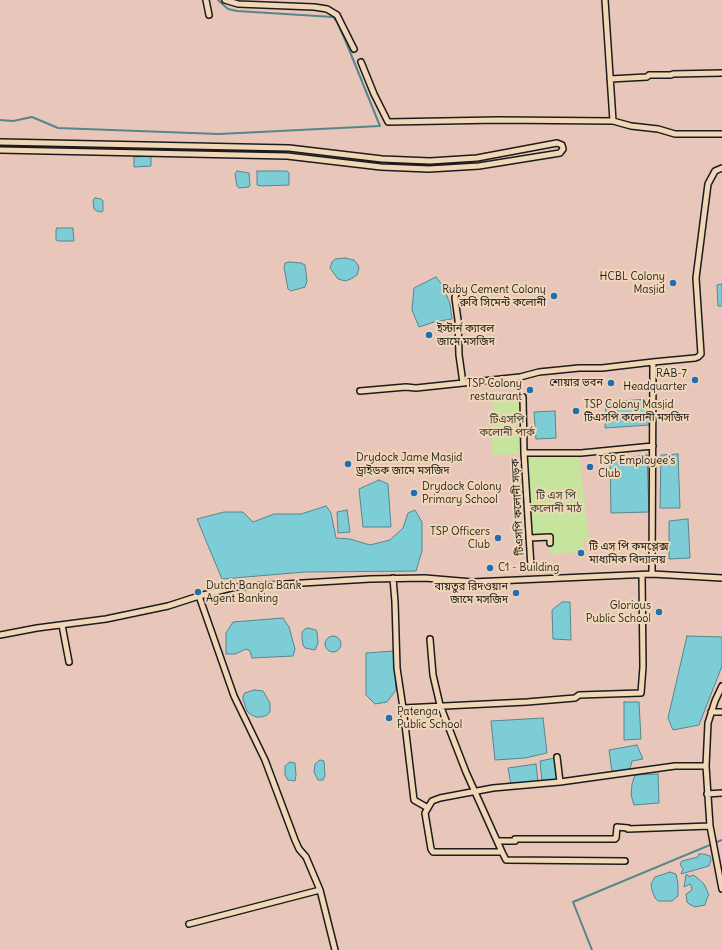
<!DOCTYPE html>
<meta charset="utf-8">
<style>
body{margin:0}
canvas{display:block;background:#e8c7ba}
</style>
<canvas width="722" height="950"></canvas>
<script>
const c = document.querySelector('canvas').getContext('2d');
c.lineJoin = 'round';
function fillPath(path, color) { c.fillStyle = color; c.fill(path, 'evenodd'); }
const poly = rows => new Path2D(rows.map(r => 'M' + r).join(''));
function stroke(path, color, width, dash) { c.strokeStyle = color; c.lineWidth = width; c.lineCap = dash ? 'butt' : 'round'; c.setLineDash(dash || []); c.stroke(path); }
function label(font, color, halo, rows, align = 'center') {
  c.font = font + ' Delius,"Noto Sans Bengali",sans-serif'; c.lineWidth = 4; c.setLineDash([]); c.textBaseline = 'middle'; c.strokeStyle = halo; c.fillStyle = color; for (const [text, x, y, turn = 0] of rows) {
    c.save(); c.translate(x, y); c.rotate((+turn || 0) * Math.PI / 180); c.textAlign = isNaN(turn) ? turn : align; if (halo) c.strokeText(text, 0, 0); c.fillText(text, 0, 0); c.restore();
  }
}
fillPath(poly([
 [523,397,524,453,579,454,589,540,583,540,584,552,550,554,549,537,529,538,524,454,492,455,490,414,493,414,492,401]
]), '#c6e49c');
const water = poly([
 [151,156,151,166,134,167,134,157,151,156],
 [237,171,249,173,250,185,249,187,239,188,237,186,235,174,237,171],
 [257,171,287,171,289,173,289,185,262,186,257,185,257,171],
 [95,198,101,199,103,201,103,211,101,212,97,211,94,209,93,200,95,198],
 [57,228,73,228,74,241,58,241,56,240,56,230,57,228],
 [345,258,354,260,358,265,359,268,357,275,351,279,345,281,338,279,330,268,332,262,335,259,345,258],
 [289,262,301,263,305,265,307,281,305,287,291,291,288,289,284,267,285,263,289,262],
 [436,277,443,286,450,304,452,319,434,322,419,327,412,310,414,288,436,277],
 [722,284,722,306,718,306,717,285,722,284],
 [650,399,649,425,605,428,606,402,650,399],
 [555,411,556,438,536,439,534,412,555,411],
 [678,454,680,508,660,508,661,455,678,454],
 [647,455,649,512,611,513,610,460,647,455],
 [379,480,388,484,391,527,363,527,359,489,379,480],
 [326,506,331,513,336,538,350,539,370,545,390,540,403,528,408,513,415,510,422,522,422,551,416,571,305,572,222,579,197,519,224,512,243,512,253,522,274,514,301,514,326,506],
 [347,510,350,532,338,533,337,512,347,510],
 [688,519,690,558,669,559,669,521,688,519],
 [562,602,570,602,571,640,553,639,552,610,562,602],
 [283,618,289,627,295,649,293,656,252,658,250,651,246,649,235,654,226,654,226,633,233,622,283,618],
 [308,628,316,630,317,632,318,643,315,650,305,648,303,645,302,638,302,632,305,629,308,628],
 [687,636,722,637,722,666,699,725,673,730,668,718,687,636],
 '325 644a8 8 0 1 1 16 0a8 8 0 1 1-16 0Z',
 [394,651,396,690,387,702,375,704,366,695,366,653,394,651],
 [254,690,263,691,270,703,270,712,267,715,262,717,256,717,250,714,247,711,243,699,243,696,245,693,254,690],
 [624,702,639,702,641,739,624,740,624,702],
 [543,718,547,753,525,758,495,760,491,721,543,718],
 [637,745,643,759,632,761,630,769,612,772,609,750,637,745],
 [555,758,558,781,542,782,540,761,555,758],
 [320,760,324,761,325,776,323,780,318,780,314,772,315,764,320,760],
 [290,762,295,763,296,775,295,781,288,780,285,775,285,766,290,762],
 [536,764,538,782,511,785,508,768,536,764],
 [658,774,659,803,634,805,631,795,632,784,635,775,658,774],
 [699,854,704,854,710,856,711,860,709,866,681,874,683,869,680,864,682,861,698,857,699,854],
 [670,872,676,874,678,884,678,896,672,901,658,901,655,898,652,890,651,884,655,877,670,872],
 [686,875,688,875,689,877,693,875,695,876,704,884,709,895,707,898,705,905,695,907,689,904,687,902,686,894,691,891,692,888,690,884,684,887,686,875]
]);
fillPath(water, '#7dcdd7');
stroke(water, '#56868c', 1);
stroke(poly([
 [0,120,13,121,32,117,58,128,219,134,380,126,346,42,337,22,333,17,237,11,228,9,218,0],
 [592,950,573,902,722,840]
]), '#56868c', 2);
const street = poly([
 [206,0,209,15],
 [225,0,238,4,314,7,327,9,337,15,354,49],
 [361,62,374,94,388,122,498,120,613,121,605,0],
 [610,79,647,77,649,75,671,75,673,74,722,73],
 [613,121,631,126,658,129,675,134,722,134],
 [0,142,289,148,382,159,430,161,477,158,557,143,562,145,563,149,560,153,479,166,429,169,381,167,287,156,0,150],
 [457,288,455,298,458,320,459,355,463,383],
 [360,391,406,387,416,388,520,377,539,372,579,368,602,368,653,362],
 [523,397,524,453],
 [529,538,550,537,550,543],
 [531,567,524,453,581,453,653,446],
 [652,574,653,362,695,358,698,357,701,354,696,278,708,184,715,171,722,168],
 [393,578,395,602,397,668,403,708],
 [199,596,235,587,370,579,425,578,472,582,652,574,722,578],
 [62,625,69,662],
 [0,635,37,628,106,619,168,606,199,596,234,696,265,760,295,840,299,849,306,857,320,890,335,950],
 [430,639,433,675,440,705,466,772,502,852],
 [722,686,715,701,708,723,706,766,710,826,722,889],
 [711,712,722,712],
 [557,757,560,782],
 [707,794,722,793],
 [428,808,414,800,403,708,527,702,575,698,579,695,641,693,643,667,642,575],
 [497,841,515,841,515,839,615,839,616,838,617,827,628,828,628,829,710,826],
 [625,861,506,860,502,852,433,852,431,849,425,813,432,801,440,798,493,788,560,782,675,766,706,766],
 [189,924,320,890]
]);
stroke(street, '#1c1c1c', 8);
stroke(street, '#f1d7b8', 5);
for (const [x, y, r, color] of [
 [673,283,4,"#1f6fb2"],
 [554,296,4,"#1f6fb2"],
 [429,335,4,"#1f6fb2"],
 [695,380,4,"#1f6fb2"],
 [611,383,4,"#1f6fb2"],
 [530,390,4,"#1f6fb2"],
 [576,411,4,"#1f6fb2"],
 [348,464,4,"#1f6fb2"],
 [590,467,4,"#1f6fb2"],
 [414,493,4,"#1f6fb2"],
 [498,538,4,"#1f6fb2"],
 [581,553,4,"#1f6fb2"],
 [490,568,4,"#1f6fb2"],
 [198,592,4,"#1f6fb2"],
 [516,593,4,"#1f6fb2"],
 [659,612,4,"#1f6fb2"],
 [389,718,4,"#1f6fb2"]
]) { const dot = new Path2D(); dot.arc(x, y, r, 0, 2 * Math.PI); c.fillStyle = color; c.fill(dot); stroke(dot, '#f1d7b8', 1.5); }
label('11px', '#1c1c1c', '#f1d7b8', [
 ["HCBL Colony",665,277,"right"],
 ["Masjid",665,290,"right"],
 ["Ruby Cement Colony",546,290,"right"],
 ["রুবি সিমেন্ট কলোনী",546,303,"right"],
 ["ইস্টার্ন ক্যাবল",437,329],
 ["জামে মসজিদ",437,342],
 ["RAB-7",687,374,"right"],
 ["Headquarter",687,387,"right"],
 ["শোয়ার ভবন",603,383,"right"],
 ["TSP Colony",522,384,"right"],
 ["restaurant",522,397,"right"],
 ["TSP Colony Masjid",584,405],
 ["টিএসপি কলোনী মসজিদ",584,418],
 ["Drydock Jame Masjid",356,458],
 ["ড্রাইডক জামে মসজিদ",356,471],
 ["TSP Employee's",598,461],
 ["Club",598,474],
 ["Drydock Colony",422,487],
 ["Primary School",422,500],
 ["TSP Officers",490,532,"right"],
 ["Club",490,545,"right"],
 ["টি এস পি কমপ্লেক্স",589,547],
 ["মাধ্যমিক বিদ্যালয়",589,560],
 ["C1 - Building",498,568],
 ["Dutch Bangla Bank",206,586],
 ["Agent Banking",206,599],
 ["বায়তুর রিদওয়ান",508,587,"right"],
 ["জামে মসজিদ",508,600,"right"],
 ["Glorious",651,606,"right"],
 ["Public School",651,619,"right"],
 ["Patenga",397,712],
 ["Public School",397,725]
], 'left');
label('11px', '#3e4436', '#f1d7b8', [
 ["টিএসপি",507,420],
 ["কলোনী পার্ক",507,433],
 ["টি এস পি",556,496],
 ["কলোনী মাঠ",556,509]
]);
label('11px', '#1c1c1c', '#f1d7b8', [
 ["টিএসপি কলোনী সড়ক",518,507,-93]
]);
</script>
